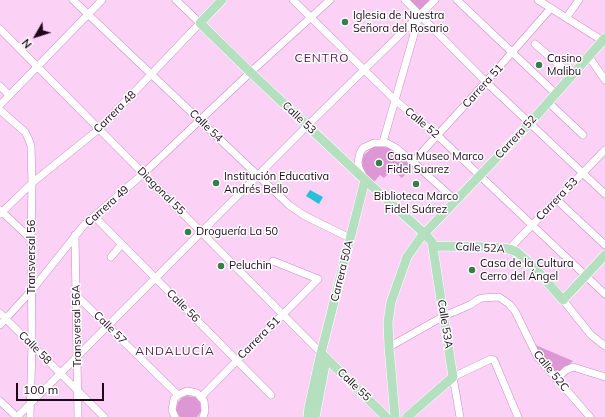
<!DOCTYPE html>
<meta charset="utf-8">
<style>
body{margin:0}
#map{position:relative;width:605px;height:417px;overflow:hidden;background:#fbd2f5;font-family:Mulish,sans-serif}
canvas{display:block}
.north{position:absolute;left:16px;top:16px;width:40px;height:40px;-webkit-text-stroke:3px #fff;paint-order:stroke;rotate:231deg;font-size:11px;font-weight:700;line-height:16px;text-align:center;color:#1f071c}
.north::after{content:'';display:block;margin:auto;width:14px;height:18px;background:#1f071c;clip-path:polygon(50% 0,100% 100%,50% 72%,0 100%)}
.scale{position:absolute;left:16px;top:383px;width:88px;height:18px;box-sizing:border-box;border:2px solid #1f071c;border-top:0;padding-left:5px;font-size:12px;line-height:14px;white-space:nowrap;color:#1f071c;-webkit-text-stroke:3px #fff;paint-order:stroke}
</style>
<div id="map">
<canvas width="605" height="417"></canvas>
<div class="north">N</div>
<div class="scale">100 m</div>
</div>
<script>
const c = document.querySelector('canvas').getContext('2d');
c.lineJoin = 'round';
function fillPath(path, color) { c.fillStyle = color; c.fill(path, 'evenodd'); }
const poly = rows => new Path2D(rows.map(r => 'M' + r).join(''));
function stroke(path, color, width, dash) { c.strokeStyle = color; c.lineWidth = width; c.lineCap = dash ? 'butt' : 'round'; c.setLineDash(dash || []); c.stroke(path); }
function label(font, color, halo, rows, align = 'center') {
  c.font = font + ' Mulish,sans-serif'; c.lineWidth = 3; c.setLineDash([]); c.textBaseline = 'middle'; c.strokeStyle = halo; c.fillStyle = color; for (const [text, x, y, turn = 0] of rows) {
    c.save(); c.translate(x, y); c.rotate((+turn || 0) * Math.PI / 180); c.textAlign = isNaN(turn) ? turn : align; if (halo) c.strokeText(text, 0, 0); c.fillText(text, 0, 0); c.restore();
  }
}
fillPath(poly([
 [405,0,435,0,419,15],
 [374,146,382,146,393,150,412,167,402,178,392,170,384,178,380,175,373,183,368,177,363,169,362,160,364,155],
 [533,344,573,361,556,376,539,354],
 [187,396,195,397,200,403,201,411,197,417,180,417,178,414,176,410,178,402,183,397]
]), '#de97d5');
fillPath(poly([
 [310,190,323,197,319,204,306,196]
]), '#26c0d8');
const minor = poly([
 [73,0,289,205,305,216,350,238],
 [293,0,395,100,437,135,605,294],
 [405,0,486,82,605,194],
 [457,0,556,94],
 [538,0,603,41],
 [566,18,579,0],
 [0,29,321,353],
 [535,44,572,76],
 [589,57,605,80],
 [0,86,9,95],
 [548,102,583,135],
 [0,105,102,0],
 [0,110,25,132,29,140,31,146,32,183,31,239,32,345,30,417],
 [383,142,419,17],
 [413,162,486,82,551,8],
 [363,176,359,168,358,162,360,153,363,148,374,143,387,143,396,148,413,162,456,201],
 [557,200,605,245],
 [0,210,31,239],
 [0,214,32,183,99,129,200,23,176,0],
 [94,216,271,395],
 [75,235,78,417],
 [509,249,605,150],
 [111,257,122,244],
 [76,295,178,395],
 [563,300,591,335,605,346],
 [0,313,104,417],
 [0,325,32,290,84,225,144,173,254,69,330,0],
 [389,347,444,316,470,305,479,299,482,298,499,297,509,304,515,311,537,356,590,417],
 [556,379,566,370,573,367,605,377],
 [201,397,318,279,273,261],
 [0,401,17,417],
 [17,417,307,126,435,0],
 [175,417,172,410,174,399,178,395,187,391,197,393,204,401,205,411,203,417],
 [460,417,453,377,491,359,494,360,518,417]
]);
const major = poly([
 [222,0,200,23,247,69,365,180,425,234,432,242,453,377,407,417],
 [433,246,493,247,509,249,517,252,534,267,563,300,605,255],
 [321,353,386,417],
 [308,417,309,407,321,353,365,180],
 [315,417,325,365],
 [395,417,389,347,388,322,391,302,407,257,421,237,530,123,605,38]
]);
stroke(minor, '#cd8cc4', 8);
stroke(major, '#fff', 10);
stroke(minor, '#fff', 7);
stroke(major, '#b5e0c0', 9);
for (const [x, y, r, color] of [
 [345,22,4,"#357f4d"],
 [539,65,4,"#357f4d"],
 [379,163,4,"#357f4d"],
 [216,183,4,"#357f4d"],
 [416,184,4,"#357f4d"],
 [188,232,4,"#357f4d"],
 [221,266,4,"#357f4d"],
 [472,270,4,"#357f4d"]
]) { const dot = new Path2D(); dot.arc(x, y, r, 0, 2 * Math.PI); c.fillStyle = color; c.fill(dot); stroke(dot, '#fff', 1.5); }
label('11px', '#1f071c', '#fff', [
 ["Iglesia de Nuestra",353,16],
 ["Señora del Rosario",353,29],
 ["Casino",547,59],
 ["Malibu",547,72],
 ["Casa Museo Marco",387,157],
 ["Fidel Suarez",387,170],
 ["Institución Educativa",224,177],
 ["Andrés Bello",224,190],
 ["Biblioteca Marco",416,197,"center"],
 ["Fidel Suárez",416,210,"center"],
 ["Droguería La 50",196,232],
 ["Casa de la Cultura",480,264],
 ["Cerro del Ángel",480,277],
 ["Peluchin",229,266]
], 'left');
label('11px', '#1f071c', '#fff', [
 ["Carrera 51",483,86,-48],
 ["Carrera 48",115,112,-45],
 ["Calle 53",299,118,43],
 ["Calle 52",422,123,40],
 ["Calle 54",206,126,44],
 ["Carrera 52",516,137,-47],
 ["Diagonal 55",161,191,45],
 ["Carrera 53",557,199,-46],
 ["Carrera 49",107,206,-42],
 ["Calle 52A",480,248,3],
 ["Transversal 56",32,257,-90],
 ["Carrera 50A",342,271,-76],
 ["Calle 56",183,306,45],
 ["Calle 53A",445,324,81],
 ["Transversal 56A",77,326,-91],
 ["Calle 57",110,328,45],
 ["Carrera 51",259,338,-45],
 ["Calle 58",35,348,45],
 ["Calle 52C",551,371,51],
 ["Calle 55",354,385,44]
]);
c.letterSpacing = '1px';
label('12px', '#531b4e', '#fff', [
 ["CENTRO",322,58],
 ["ANDALUCÍA",175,351]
]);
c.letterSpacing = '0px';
</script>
